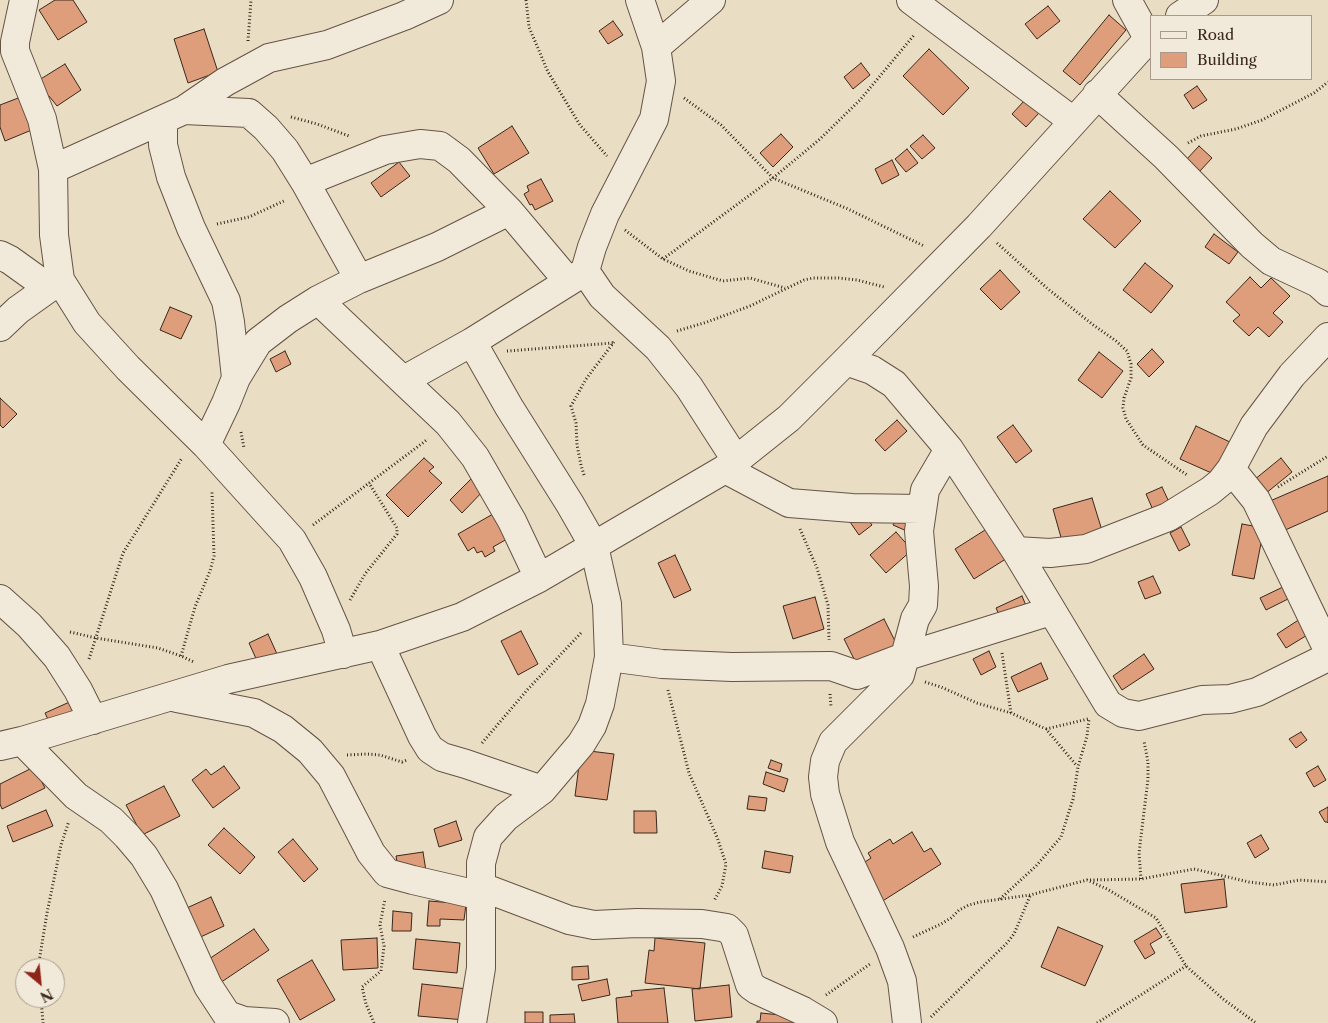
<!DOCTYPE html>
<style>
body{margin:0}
#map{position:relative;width:1328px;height:1023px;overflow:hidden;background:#e9ddc4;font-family:"Libre Caslon Text",serif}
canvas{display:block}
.legend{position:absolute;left:1150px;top:15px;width:162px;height:65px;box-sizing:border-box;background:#f1e9d9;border:1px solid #a89b8d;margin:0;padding:6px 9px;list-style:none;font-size:15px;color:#3b271b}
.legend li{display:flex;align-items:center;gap:10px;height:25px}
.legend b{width:25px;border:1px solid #a89b8d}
.north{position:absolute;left:15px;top:958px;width:50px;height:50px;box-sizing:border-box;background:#f1e9d9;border:1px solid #a89b8d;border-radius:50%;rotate:152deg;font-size:14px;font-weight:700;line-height:20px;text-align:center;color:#3b271b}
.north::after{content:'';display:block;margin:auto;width:18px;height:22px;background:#8f2418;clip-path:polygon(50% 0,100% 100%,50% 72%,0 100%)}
</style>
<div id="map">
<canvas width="1328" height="1023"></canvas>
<ul class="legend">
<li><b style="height:6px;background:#f1e9d9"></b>Road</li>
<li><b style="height:14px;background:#df9e7b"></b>Building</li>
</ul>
<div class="north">N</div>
</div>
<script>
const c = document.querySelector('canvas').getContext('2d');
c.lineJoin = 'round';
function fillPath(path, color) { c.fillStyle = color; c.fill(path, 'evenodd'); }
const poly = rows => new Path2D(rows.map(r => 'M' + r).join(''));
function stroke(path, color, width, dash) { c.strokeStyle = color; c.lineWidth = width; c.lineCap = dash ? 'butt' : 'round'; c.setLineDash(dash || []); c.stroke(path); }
const building = poly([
 [55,0,73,0,87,22,58,40,39,10,55,0],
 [1048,6,1060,21,1037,39,1025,24,1048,6],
 [1109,15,1126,30,1080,85,1063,71,1109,15],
 [613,21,623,35,608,44,599,31,613,21],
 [204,29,218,72,188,83,174,39,204,29],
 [929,49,969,88,943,115,903,76,929,49],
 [861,63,870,75,853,89,844,77,861,63],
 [65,64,81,90,57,106,49,96,45,98,39,80,65,64],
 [1197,86,1207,100,1193,109,1184,95,1197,86],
 [26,95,39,127,5,141,0,127,0,105,26,95],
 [1025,100,1039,113,1026,127,1012,114,1025,100],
 [512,126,529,153,494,174,478,148,512,126],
 [781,134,793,147,773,167,760,153,781,134],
 [923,135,935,148,922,159,910,146,923,135],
 [1199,146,1212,158,1199,172,1186,160,1199,146],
 [907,149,918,163,906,172,895,159,907,149],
 [892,160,899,175,882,184,875,169,892,160],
 [399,162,410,176,381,197,371,183,399,162],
 [541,179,553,201,535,210,532,204,530,205,524,194,529,191,527,186,541,179],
 [1110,191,1141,221,1115,248,1083,219,1110,191],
 [1214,234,1238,252,1229,264,1205,247,1214,234],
 [1145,263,1173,286,1151,313,1123,290,1145,263],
 [1000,270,1020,292,1001,310,980,289,1000,270],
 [1250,277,1261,288,1271,278,1290,296,1273,313,1283,322,1269,337,1258,327,1249,336,1233,321,1240,315,1226,302,1250,277],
 [170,307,192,316,181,339,160,330,170,307],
 [1152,349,1164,362,1149,377,1137,364,1152,349],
 [285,351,291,364,276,372,270,359,285,351],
 [1099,352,1123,371,1102,398,1078,380,1099,352],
 [0,398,17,414,3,428,0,425,0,398],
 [897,420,907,431,885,451,875,440,897,420],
 [1013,425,1032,451,1016,463,997,437,1013,425],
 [1196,426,1232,443,1216,475,1180,459,1196,426],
 [424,458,434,467,429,471,442,483,408,517,386,495,424,458],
 [1281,458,1292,472,1265,494,1254,480,1281,458],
 [474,476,486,488,462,513,450,500,474,476],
 [1328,476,1328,511,1283,531,1270,501,1328,476],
 [1162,487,1169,502,1153,510,1146,494,1162,487],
 [1092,498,1104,537,1064,548,1053,509,1092,498],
 [863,513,872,525,859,535,850,522,863,513],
 [493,514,507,539,493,547,495,551,485,557,482,551,477,553,474,547,468,551,458,534,493,514],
 [898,515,914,523,909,532,893,525,898,515],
 [1242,524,1264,528,1254,579,1232,575,1242,524],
 [993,525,1012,555,974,579,955,549,993,525],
 [1181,527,1190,545,1179,551,1170,533,1181,527],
 [896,532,912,550,886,573,870,555,896,532],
 [675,555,691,590,674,598,658,563,675,555],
 [1153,576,1161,593,1145,599,1138,582,1153,576],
 [1285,586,1290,598,1266,610,1260,598,1285,586],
 [1022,596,1027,608,1002,621,996,608,1022,596],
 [815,597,824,629,793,639,783,606,815,597],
 [884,619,900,651,860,671,844,639,884,619],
 [1300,619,1309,634,1286,648,1277,634,1300,619],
 [521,631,538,664,518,675,501,641,521,631],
 [268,634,277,654,258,663,249,643,268,634],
 [989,651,996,667,981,675,973,659,989,651],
 [1144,654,1154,669,1122,690,1113,676,1144,654],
 [1041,663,1048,679,1018,692,1011,677,1041,663],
 [74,700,81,717,53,730,45,713,74,700],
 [1301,732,1307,740,1296,748,1289,739,1301,732],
 [581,750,614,754,607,800,575,796,581,750],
 [771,760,782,764,780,772,768,768,771,760],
 [224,766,240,788,213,808,192,780,206,769,211,775,224,766],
 [1318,766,1326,780,1314,787,1306,773,1318,766],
 [34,767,45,788,2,809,0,804,0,784,34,767],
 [766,772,788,779,784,792,763,784,766,772],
 [164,786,180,816,142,835,126,805,164,786],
 [749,796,767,798,765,811,747,809,749,796],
 [1328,807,1328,823,1327,822,1325,822,1319,812,1328,807],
 [46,810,53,826,13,842,7,826,46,810],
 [634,811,656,811,657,833,634,833,634,811],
 [456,821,462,840,439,847,434,829,456,821],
 [224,828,255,857,240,874,208,845,224,828],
 [912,832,924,852,931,848,941,864,881,902,859,866,871,858,868,853,890,839,893,844,912,832],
 [1261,835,1269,849,1255,858,1247,843,1261,835],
 [293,839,318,869,304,882,278,852,293,839],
 [765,851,793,856,790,873,762,868,765,851],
 [423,852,426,871,399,874,396,856,423,852],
 [1224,879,1227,907,1185,913,1181,884,1224,879],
 [211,897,224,926,192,941,178,912,211,897],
 [429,901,466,904,464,920,440,919,440,926,427,926,429,901],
 [393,911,412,913,411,931,392,931,393,911],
 [1058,927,1103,946,1085,986,1041,967,1058,927],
 [1156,928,1162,937,1150,944,1155,953,1145,959,1134,941,1156,928],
 [254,929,269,950,214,987,200,965,254,929],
 [377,938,378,968,343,970,341,940,377,938],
 [655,938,705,943,700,989,645,983,649,950,654,951,655,938],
 [416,939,460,943,457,973,413,969,416,939],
 [312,960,335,1000,300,1020,277,980,312,960],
 [588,966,589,979,572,980,572,967,588,966],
 [607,979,610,995,582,1001,578,985,607,979],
 [422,984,468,989,465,1020,418,1016,422,984],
 [729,985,732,1017,695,1021,692,989,729,985],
 [664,988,668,1023,618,1023,616,998,632,996,631,991,664,988],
 [525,1012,543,1012,543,1023,525,1023,525,1012],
 [761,1013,799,1017,798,1023,757,1023,757,1021,760,1021,761,1013],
 [574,1014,575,1023,550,1023,550,1015,574,1014]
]);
fillPath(building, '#df9e7b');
stroke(building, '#3b271b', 1);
const minor = poly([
 [24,0,15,42,15,51,42,119,53,169,54,235,60,280,87,323,128,368,206,445,292,540,313,577,336,630,343,654],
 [640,0,656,47,661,81,654,119,605,214,592,247,585,271,602,296,658,348,689,387,736,460],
 [911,0,1073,121],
 [1127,0,1148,38],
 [1180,16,1204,0],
 [656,47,711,0],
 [1097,94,1166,157,1252,245,1271,261,1318,283,1328,292],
 [184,110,225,82,269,58,327,45,404,16,439,0],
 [163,121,163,145,171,177,191,228,226,301,230,322,236,378,226,403,206,445],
 [53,169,184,110,249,113,266,128,285,150,305,182,359,279],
 [305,182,385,150,420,144,440,146,459,160,509,211,568,281],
 [0,255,10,260,49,288],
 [318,300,448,423,475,457,512,521,539,578],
 [0,327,18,310,60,280],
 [846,361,872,370,894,384,949,449,1016,551,1108,704,1123,713,1139,716,1202,700,1230,699,1257,692,1328,657],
 [236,378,258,342,288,319,318,300,359,279,437,247,509,211],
 [404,380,472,342,584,272],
 [725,469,789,503,852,508,921,509],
 [1231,469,1256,500,1328,650],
 [1016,551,1050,553,1086,549,1168,517,1210,491,1221,482,1231,469,1254,426,1292,375,1328,337],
 [0,599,29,625,57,657,78,690,93,720],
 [380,645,422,736,430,749,442,757,466,764,542,790],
 [609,657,662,664,732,667,831,666,857,675,904,657,1051,611],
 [177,698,254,713,283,729,310,751,331,776,371,853,387,873,413,880,482,896],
 [22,741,76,796,111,820,127,836,144,856,164,889,208,986,227,1015,244,1021,275,1023],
 [0,746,22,741,228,679,380,645,462,617,539,578,725,469,789,418,846,361,979,226,1152,35],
 [482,887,569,920,594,925,637,923,702,924,727,928,734,935,750,985,757,990,803,1011,823,1023],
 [472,1023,481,968,481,863,488,837,506,817,542,790,581,744,592,726,600,704,609,657,607,604,594,546,570,504,509,407,472,342],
 [907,1023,902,981,890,948,840,842,825,794,823,777,825,761,833,742,900,675,915,619,923,605,924,586,919,531,925,490,949,449]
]);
stroke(minor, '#665445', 30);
stroke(poly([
 [526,0,529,27,548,72,580,125,607,156],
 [248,41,251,0],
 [684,98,721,125,773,178,848,209,924,246],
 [291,117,317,124,349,136],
 [1188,143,1201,136,1236,129,1262,120,1314,93,1328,82],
 [217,224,249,217,286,200],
 [625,230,663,259,689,271,723,281,750,278,785,288],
 [997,243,1048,289,1092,324,1116,341,1127,351,1131,364,1131,378,1124,398,1123,408,1126,419,1143,445,1187,475],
 [663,259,773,178,820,139,860,100,915,34],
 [677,331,707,322,750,306,804,280,813,278,839,278,857,280,884,287],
 [507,351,613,343],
 [241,432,244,448],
 [584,475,581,465,577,445,576,423,571,406,586,379,614,342],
 [1278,487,1328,456],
 [313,525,428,439],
 [800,529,817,568,828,605,829,640],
 [350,600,365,574,397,534,397,528,369,483],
 [70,632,96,638,158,648,181,656,194,662],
 [1002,653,1011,713],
 [181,656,195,607,210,571,214,556,212,492],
 [89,659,123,553,182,458],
 [925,682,941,687,977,703,1011,713,1046,729,1077,766],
 [668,690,689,773,717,837,726,864,722,886,714,901],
 [830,694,831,707],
 [1046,729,1088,719],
 [482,743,528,689,581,633],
 [347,755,367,754,380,755,402,762,407,760],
 [1141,879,1139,853,1148,779,1148,762,1144,741],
 [1090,880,1141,879,1194,869,1249,882,1274,885,1299,880,1328,882],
 [1000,899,1036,866,1061,837,1073,799,1078,767,1087,736,1089,719],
 [913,937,941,924,951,918,959,910,969,905,980,902,1030,895,1087,880,1107,889,1156,918,1186,966,1223,999,1256,1023],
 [38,968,47,913,61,845,69,821],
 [826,995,870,964],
 [41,998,43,1023],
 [931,1017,1007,943,1014,934,1030,896],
 [374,1023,366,1004,362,987,381,971,384,946,380,925,385,899],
 [1097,1023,1186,966]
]), '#3b271b', 3, [1, 2.5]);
stroke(minor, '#f1e9d9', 28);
</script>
